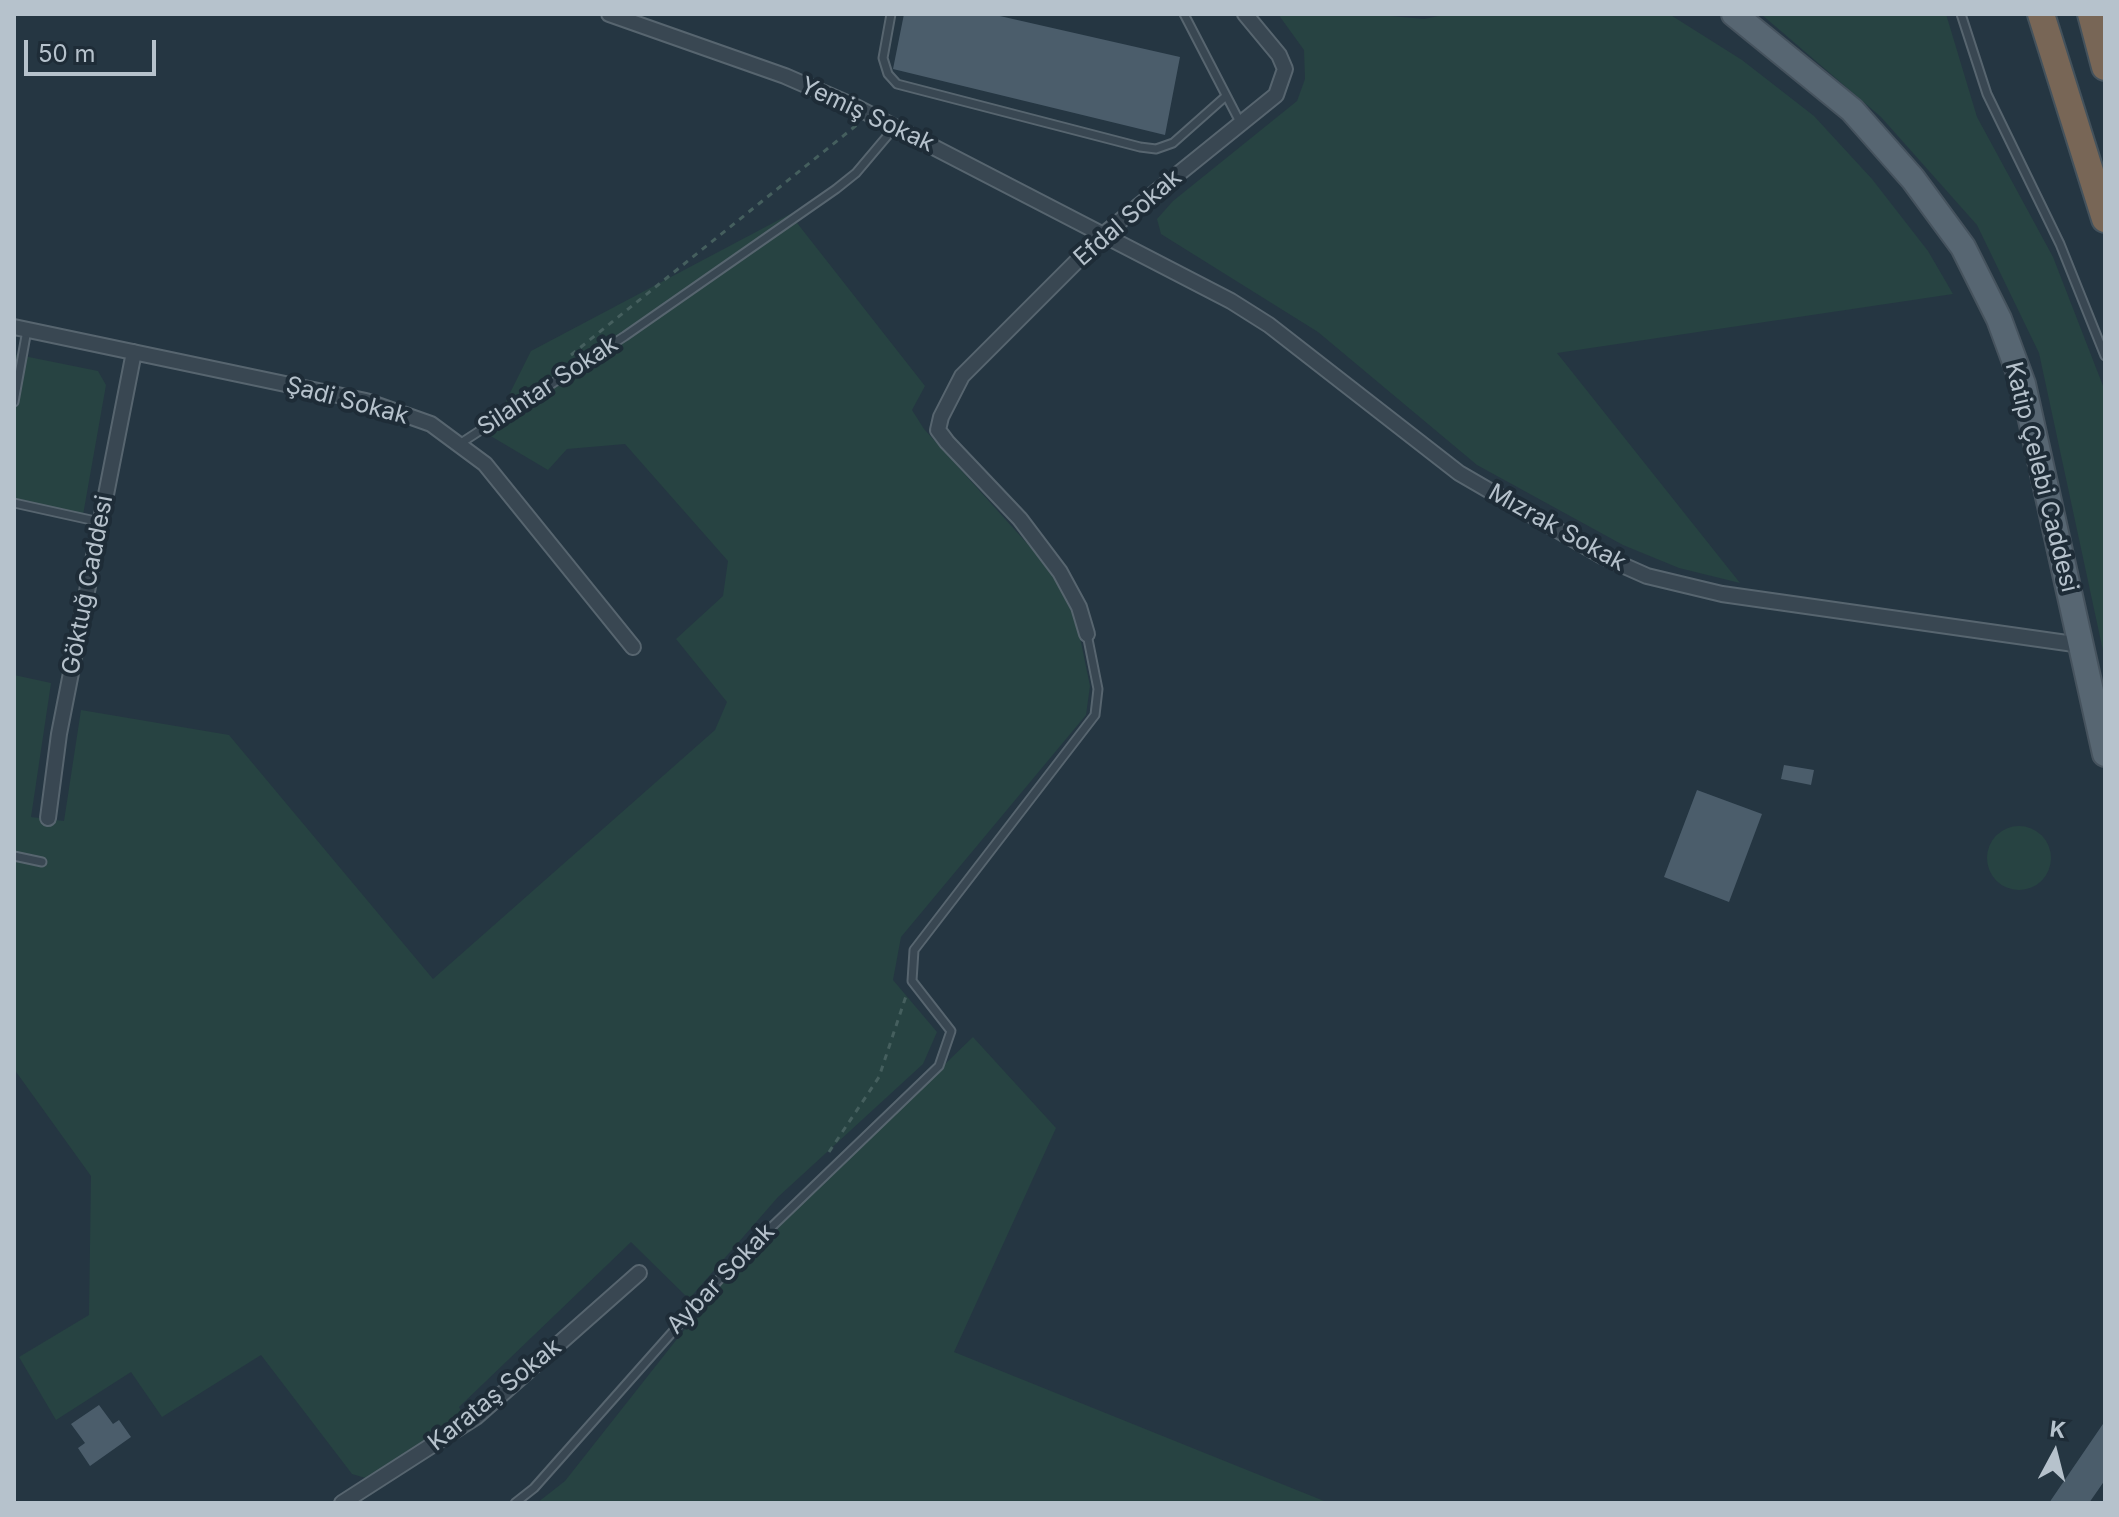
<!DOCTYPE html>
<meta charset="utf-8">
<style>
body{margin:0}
#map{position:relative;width:2119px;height:1517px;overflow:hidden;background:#253642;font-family:Inter,sans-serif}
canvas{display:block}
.frame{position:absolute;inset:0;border:16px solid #b6c2cc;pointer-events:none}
.north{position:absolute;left:2015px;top:1413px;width:80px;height:80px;-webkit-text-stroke:6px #1e2c37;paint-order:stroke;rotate:7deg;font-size:22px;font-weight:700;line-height:32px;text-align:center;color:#b6c2cc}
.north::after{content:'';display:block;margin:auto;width:28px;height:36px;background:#b6c2cc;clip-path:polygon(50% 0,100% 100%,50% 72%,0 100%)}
.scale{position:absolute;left:24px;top:40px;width:132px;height:36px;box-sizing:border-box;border:4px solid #b6c2cc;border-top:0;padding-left:10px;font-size:24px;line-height:28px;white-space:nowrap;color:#b6c2cc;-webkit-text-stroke:6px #1e2c37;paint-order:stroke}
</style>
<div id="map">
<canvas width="2119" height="1517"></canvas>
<div class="frame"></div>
<div class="north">K</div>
<div class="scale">50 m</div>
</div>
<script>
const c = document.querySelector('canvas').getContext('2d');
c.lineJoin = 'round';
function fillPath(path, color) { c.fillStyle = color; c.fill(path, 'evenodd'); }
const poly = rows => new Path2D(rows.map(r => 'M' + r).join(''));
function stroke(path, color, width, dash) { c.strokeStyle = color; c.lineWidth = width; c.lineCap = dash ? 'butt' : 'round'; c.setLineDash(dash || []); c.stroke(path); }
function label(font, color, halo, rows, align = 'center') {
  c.font = font + ' Inter,sans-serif'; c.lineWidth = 8; c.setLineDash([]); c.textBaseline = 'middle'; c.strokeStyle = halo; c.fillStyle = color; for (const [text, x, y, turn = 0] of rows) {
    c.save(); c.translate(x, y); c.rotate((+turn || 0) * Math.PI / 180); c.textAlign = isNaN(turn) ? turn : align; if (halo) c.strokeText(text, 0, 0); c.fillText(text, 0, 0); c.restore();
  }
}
fillPath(poly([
 [1278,14,1369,14,1424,19,1448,14,1669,14,1742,60,1814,116,1872,179,1928,251,1953,294,1557,353,1740,583,1679,568,1623,545,1477,465,1318,332,1161,234,1157,219,1173,201,1297,101,1305,79,1304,50],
 [1761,14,1946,14,1977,117,2053,257,2105,391,2105,660,2039,353,1977,225,1881,117],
 [790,214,925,386,912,410,924,429,1051,570,1077,623,1090,686,1086,715,901,937,893,980,937,1032,923,1064,778,1197,689,1299,631,1242,459,1407,463,1415,369,1479,352,1474,261,1355,162,1417,131,1372,56,1420,19,1357,89,1315,91,1176,14,1069,14,675,51,683,31,817,64,821,81,710,229,735,433,979,715,730,727,702,676,639,723,596,728,561,625,444,567,449,548,470,489,435,531,351],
 [14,354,98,371,106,385,83,515,14,500],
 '1987 858a32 32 0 1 1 64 0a32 32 0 1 1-64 0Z',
 [973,1037,1056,1128,954,1352,1329,1503,537,1503,565,1481,733,1268]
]), '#274342');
fillPath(poly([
 [904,14,991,14,1180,57,1165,135,893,69],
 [1784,765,1814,770,1811,785,1781,779],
 [1697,790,1762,814,1729,902,1664,877],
 [99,1405,113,1424,119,1420,131,1437,90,1466,78,1448,85,1443,71,1424],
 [2105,1421,2105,1480,2089,1503,2049,1503]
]), '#4b5d6b');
const service = poly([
 [891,14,883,58,888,74,897,84,1140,147,1156,149,1173,143,1226,96],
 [1184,14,1241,124],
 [1961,14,1987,94,2060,244,2105,356],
 [14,402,27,330],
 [461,443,625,336,836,189,856,173,894,128],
 [14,503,100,522],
 [14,856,42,862],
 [515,1503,534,1488,732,1265,939,1066,951,1031,912,981,914,950,1095,715,1098,689,1087,634]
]);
const minor = poly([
 [609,14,785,76,856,107,1231,301,1269,325,1459,473,1602,556,1647,576,1722,594,2081,645],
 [14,327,366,401,431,424,485,464,633,647],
 [1087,634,1079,607,1060,572,1020,519,947,442,938,430,941,417,962,376,1104,234,1276,95,1285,69,1279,55,1245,14],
 [48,818,59,734,134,352],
 [342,1503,476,1417,639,1273]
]);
const primary = poly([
 [1734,14,1852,110,1913,179,1963,247,1999,319,2023,384,2105,754]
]);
const motorway = poly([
 [2041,14,2105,219],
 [2091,14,2105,67]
]);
stroke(service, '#57656f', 11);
stroke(minor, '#57656f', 18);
stroke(primary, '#46535e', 28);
stroke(motorway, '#44525c', 30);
stroke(poly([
 [571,355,858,124],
 [829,1152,879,1077,906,996]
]), '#455f5e', 3, [6, 6]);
stroke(service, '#394752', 7);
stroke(minor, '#394752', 14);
stroke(primary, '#576672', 24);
stroke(motorway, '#786656', 26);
label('24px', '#b6c2cc', '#1e2c37', [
 ["Yemiş Sokak",867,115,25],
 ["Efdal Sokak",1128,218,-41],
 ["Silahtar Sokak",548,386,-33],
 ["Şadi Sokak",347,401,15],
 ["Katip Çelebi Caddesi",2041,477,76],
 ["Mızrak Sokak",1557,528,29],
 ["Göktuğ Caddesi",88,585,-79],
 ["Aybar Sokak",721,1279,-46],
 ["Karataş Sokak",495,1395,-39]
]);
</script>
